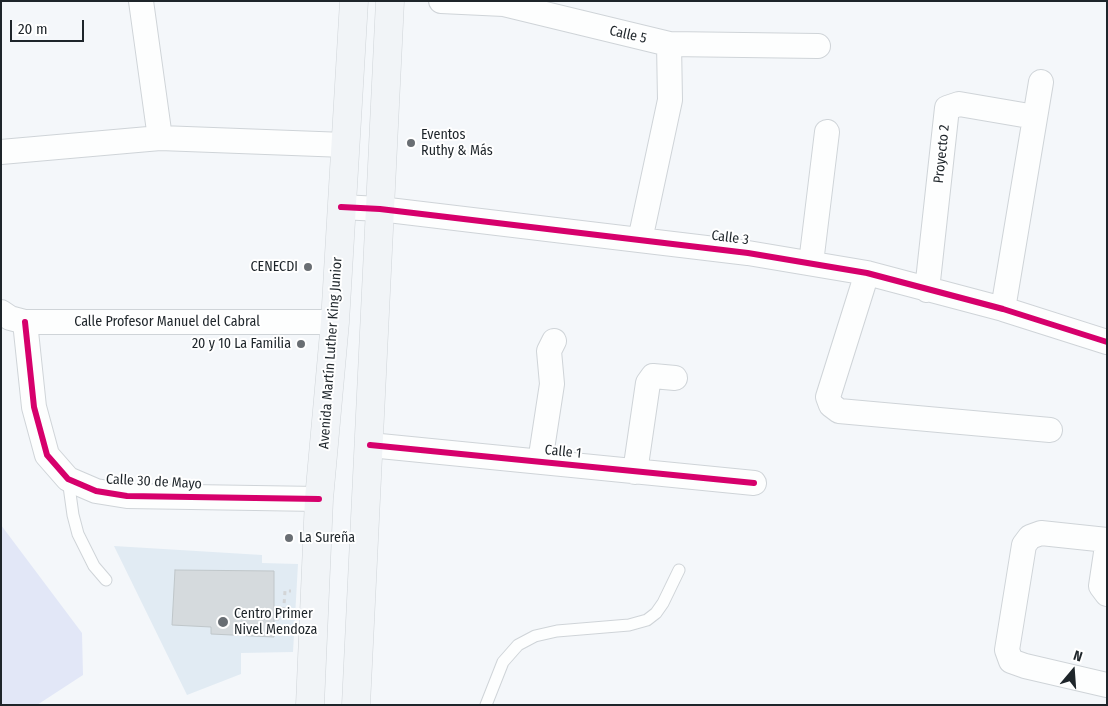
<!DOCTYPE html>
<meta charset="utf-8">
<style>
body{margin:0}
#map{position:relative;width:1108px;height:706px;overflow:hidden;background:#f4f7fa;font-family:"Fira Sans Condensed",sans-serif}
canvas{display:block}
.frame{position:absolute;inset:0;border:2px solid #1e252a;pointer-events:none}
.north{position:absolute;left:1048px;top:646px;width:50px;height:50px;-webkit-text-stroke:4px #fff;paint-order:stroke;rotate:18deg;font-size:14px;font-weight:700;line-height:20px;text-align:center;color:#1e252a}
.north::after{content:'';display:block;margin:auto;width:18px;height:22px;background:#1e252a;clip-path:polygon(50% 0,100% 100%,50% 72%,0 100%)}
.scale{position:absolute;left:10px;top:20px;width:74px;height:22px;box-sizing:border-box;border:2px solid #1e252a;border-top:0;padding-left:6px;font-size:15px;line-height:18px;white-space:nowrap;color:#1e252a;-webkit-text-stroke:4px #fff;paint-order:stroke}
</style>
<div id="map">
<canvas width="1108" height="706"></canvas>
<div class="frame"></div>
<div class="north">N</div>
<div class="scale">20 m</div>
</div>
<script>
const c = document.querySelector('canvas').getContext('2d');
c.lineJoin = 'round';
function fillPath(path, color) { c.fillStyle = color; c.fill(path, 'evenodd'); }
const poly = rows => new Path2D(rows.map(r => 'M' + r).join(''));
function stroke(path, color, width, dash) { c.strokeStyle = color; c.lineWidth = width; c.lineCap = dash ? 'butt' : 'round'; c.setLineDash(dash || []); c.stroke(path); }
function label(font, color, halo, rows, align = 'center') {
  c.font = font + ' "Fira Sans Condensed",sans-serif'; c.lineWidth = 4; c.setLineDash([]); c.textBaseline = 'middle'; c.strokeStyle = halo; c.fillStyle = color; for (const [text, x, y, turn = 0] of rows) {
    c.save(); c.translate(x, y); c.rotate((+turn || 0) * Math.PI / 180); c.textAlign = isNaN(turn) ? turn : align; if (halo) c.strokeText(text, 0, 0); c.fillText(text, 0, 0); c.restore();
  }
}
fillPath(poly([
 [114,546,262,555,262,563,298,564,293,652,241,653,241,674,187,695]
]), '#e1ebf3');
fillPath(poly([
 [1,525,82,633,83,675,37,705,1,705]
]), '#e2e7f7');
const building = poly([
 [175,570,274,571,274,637,211,634,211,627,172,625,175,570]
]);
fillPath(building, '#d5dadd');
stroke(building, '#c0c7ca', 1);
const lane = poly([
 [68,479,73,515,78,534,94,566,106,580],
 [486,705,503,662,518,645,535,636,557,631,629,625,647,620,656,613,663,603,679,570]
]);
const street = poly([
 [141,1,160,138],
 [441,1,504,4,669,44,818,46],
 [1,152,160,138,345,145],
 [341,207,380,209,748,253,867,273,1003,309,1107,342],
 [640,240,670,100,669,44],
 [811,263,827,132],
 [867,273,828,397,831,405,839,411,1050,430],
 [927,290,947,108,959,104,1035,117],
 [1003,309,1041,82],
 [1,312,10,318,25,322,335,322],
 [25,322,34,407,47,455,68,479,96,491,127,496,319,499],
 [370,445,754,483],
 [540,462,552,384,549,351,554,341],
 [635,472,648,383,653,376,675,378],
 [1107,540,1041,533,1030,537,1024,545,1007,650,1011,661,1025,666,1107,685],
 [1107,546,1101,586,1107,594]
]);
const secondary = poly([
 [310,705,319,499,335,322,354,1],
 [356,705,390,1]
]);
stroke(lane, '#cfd4d8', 13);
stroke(street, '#cfd4d8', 26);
stroke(secondary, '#cfd4d8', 29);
stroke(poly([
 [275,619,283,619,285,591,291,591]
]), '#d3d5d7', 3, [4, 4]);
stroke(lane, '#fdfefe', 11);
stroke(street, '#fdfefe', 24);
stroke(secondary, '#f1f4f7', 28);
stroke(poly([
 [341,207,380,209,748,253,867,273,1003,309,1107,342],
 [25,322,34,407,47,455,68,479,96,491,127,496,319,499],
 [370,445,754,483]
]), '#d6006c', 6);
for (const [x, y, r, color] of [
 [411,143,5,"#696e73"],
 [308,267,5,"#696e73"],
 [301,344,5,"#696e73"],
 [289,538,5,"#696e73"],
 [223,622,6,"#696e73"]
]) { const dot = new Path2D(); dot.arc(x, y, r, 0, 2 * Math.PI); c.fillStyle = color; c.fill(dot); stroke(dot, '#fff', 2); }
label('14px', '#1e252a', '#fff', [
 ["Calle 5",628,35,13],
 ["Proyecto 2",942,154,-84],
 ["Calle 3",730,238,7],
 ["Calle Profesor Manuel del Cabral",167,322],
 ["Avenida Martín Luther King Junior",331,353,-86],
 ["Calle 1",563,452,6],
 ["Calle 30 de Mayo",154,482,3]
]);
label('14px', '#1e252a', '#fff', [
 ["Eventos",421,135],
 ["Ruthy & Más",421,151],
 ["CENECDI",298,267,"right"],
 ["20 y 10 La Familia",291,344,"right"],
 ["La Sureña",299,538],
 ["Centro Primer",234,614],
 ["Nivel Mendoza",234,630]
], 'left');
</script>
